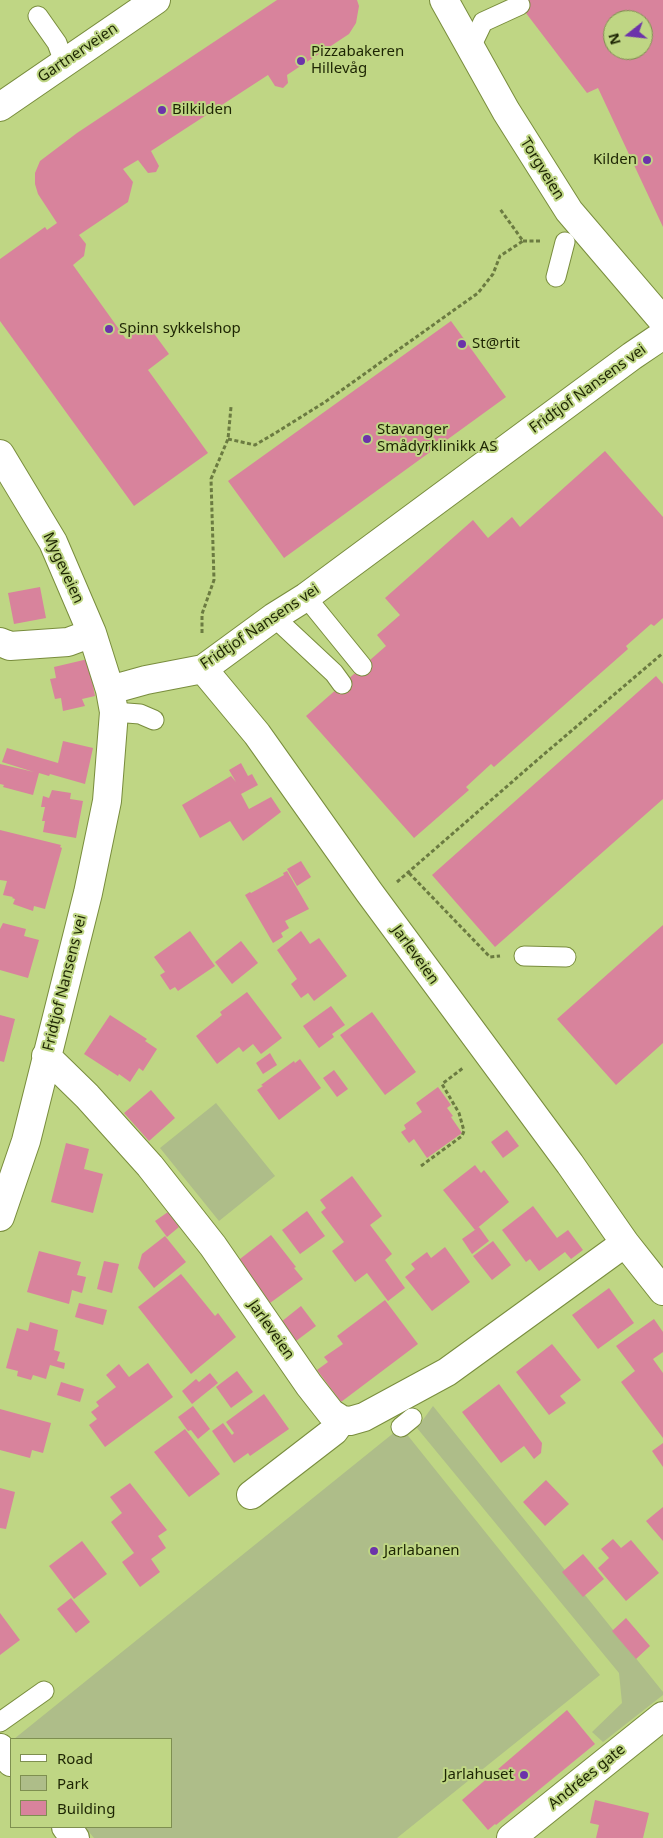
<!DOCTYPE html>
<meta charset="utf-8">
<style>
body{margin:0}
#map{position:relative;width:663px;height:1838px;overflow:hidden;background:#bfd684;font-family:"Noto Sans",sans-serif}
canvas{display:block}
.legend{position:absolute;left:10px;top:1738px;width:162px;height:90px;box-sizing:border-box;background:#bfd684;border:1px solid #7e8f50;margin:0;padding:6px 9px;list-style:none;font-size:15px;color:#1d2503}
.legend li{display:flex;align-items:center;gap:10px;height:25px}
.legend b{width:25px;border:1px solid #7e8f50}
.north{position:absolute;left:603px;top:10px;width:50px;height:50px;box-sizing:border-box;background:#bfd684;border:1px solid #7e8f50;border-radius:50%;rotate:254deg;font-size:14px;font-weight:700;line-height:20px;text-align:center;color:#1d2503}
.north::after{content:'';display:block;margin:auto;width:18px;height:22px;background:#6c33aa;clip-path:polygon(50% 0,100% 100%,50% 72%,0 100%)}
</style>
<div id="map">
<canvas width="663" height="1838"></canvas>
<ul class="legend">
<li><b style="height:6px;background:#fff"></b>Road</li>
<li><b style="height:14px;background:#aebd89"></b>Park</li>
<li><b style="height:14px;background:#d8839c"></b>Building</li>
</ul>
<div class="north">N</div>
</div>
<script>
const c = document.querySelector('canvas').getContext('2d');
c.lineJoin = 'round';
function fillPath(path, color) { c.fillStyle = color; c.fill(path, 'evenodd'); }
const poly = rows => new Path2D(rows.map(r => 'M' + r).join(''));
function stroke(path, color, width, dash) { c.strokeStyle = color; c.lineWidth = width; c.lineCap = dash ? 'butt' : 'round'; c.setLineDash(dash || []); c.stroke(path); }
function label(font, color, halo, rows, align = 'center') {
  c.font = font + ' "Noto Sans",sans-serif'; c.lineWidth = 4; c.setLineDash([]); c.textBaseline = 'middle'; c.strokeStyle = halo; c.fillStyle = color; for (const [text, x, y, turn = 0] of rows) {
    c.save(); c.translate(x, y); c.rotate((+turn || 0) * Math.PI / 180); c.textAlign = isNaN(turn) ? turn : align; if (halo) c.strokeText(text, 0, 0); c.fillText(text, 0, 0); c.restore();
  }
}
fillPath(poly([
 [216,1103,275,1176,219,1221,160,1148],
 [433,1406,663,1692,663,1695,603,1742,592,1732,622,1703,619,1673,417,1428],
 [401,1427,600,1675,397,1838,94,1838,85,1827,171,1827,171,1739,14,1739]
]), '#aebd89');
fillPath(poly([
 [277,0,357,0,359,6,356,23,349,34,287,75,288,83,283,88,275,86,268,75,151,151,159,166,156,172,148,173,138,160,123,169,133,182,128,202,79,235,86,244,84,256,73,265,126,339,147,324,169,354,148,370,208,453,134,506,0,321,0,259,45,227,47,230,57,223,38,194,35,184,35,173,40,161,77,133],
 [516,0,663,0,663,227,598,88,587,93],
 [613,20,643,20,643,50,613,50],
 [451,321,506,397,284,558,228,481],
 [605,451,663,517,663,618,654,626,651,624,626,646,628,649,494,767,491,764,466,787,469,790,414,838,306,716,386,646,377,635,400,615,385,598,473,520,488,538,512,517,520,527],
 [40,587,46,618,14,624,8,593],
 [88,659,95,696,82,699,85,706,63,711,61,698,55,699,50,679,56,678,54,667],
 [656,676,663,684,663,799,495,947,432,875],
 [63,741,93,748,85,784,50,774,49,776,39,773,33,795,3,787,4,785,0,784,0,764,34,772,2,762,7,748,58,763],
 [241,763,248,776,252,774,258,785,241,794,249,809,271,797,281,812,243,841,230,821,200,838,182,805,231,776,236,782,229,770],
 [52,790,71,793,70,799,83,801,76,838,43,832,45,821,42,821,45,807,41,807,43,796,49,798],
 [0,830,61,845,60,847,62,848,45,909,34,906,33,911,13,904,15,899,12,898,13,897,3,895,7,881,0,880],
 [301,861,311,877,297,886,287,869],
 [287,871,309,909,285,921,289,928,281,933,283,937,273,943,245,895,250,892,251,893,284,875,283,873],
 [3,923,26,929,24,936,39,940,28,978,0,970,0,929],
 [663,925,663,1043,616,1085,557,1019],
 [190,931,215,966,178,991,175,987,170,990,160,975,165,972,154,957],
 [301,931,310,944,319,938,347,976,314,1001,308,993,301,998,291,984,297,979,277,950],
 [241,941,258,963,232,984,215,962],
 [247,992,282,1038,261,1054,253,1044,243,1052,239,1047,217,1064,196,1036,222,1015,220,1012],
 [331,1006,345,1025,332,1034,334,1037,319,1048,303,1026],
 [372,1012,416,1072,385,1095,340,1035],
 [0,1015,15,1019,4,1062,0,1061],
 [110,1015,147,1039,145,1041,157,1049,143,1071,139,1068,130,1082,119,1074,118,1076,84,1054],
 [270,1053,277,1065,263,1074,256,1063],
 [300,1059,321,1088,279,1120,257,1090,263,1086,261,1085,294,1061,295,1063],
 [334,1070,348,1089,337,1097,323,1078],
 [438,1087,451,1105,447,1108,453,1116,451,1117,462,1133,427,1158,414,1139,409,1143,401,1132,406,1129,404,1125,422,1112,416,1103],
 [151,1090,175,1118,149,1141,124,1113],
 [507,1130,519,1146,503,1158,491,1142],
 [66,1143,89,1149,84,1169,103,1174,93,1213,51,1202],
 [475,1165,481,1173,484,1170,509,1202,475,1230,443,1190],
 [352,1176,382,1216,370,1225,392,1254,385,1260,405,1288,388,1301,367,1273,355,1282,332,1251,344,1242,321,1212,326,1208,320,1200],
 [533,1206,557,1238,568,1230,583,1250,571,1259,565,1252,539,1271,530,1259,526,1262,502,1230],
 [307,1211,325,1236,300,1254,282,1230],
 [168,1212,179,1227,167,1237,155,1221],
 [479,1227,489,1241,472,1254,462,1239],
 [271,1235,296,1267,294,1268,303,1279,270,1303,262,1293,261,1294,236,1262],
 [165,1236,186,1262,154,1288,138,1268,142,1254],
 [493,1241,511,1265,492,1280,473,1256],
 [445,1247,470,1282,432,1311,405,1277,415,1269,411,1264,427,1252,431,1258],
 [39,1251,81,1262,77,1275,86,1277,82,1293,72,1290,69,1304,27,1292],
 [104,1261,119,1264,112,1293,97,1289],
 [181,1274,215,1316,218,1313,236,1337,191,1374,138,1307],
 [609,1288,634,1323,598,1349,572,1315],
 [385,1300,418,1344,341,1402,317,1370,328,1362,324,1357,343,1344,337,1336],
 [79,1303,107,1310,103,1325,75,1317],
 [301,1306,316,1326,296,1341,281,1322],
 [654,1319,663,1332,663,1352,653,1359,663,1373,663,1438,621,1382,635,1371,616,1346],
 [30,1322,58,1330,54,1350,60,1352,57,1361,65,1363,64,1369,50,1365,46,1379,33,1375,31,1380,17,1376,18,1371,6,1368,17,1328,28,1331],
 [552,1344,581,1380,560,1396,566,1403,549,1415,516,1372],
 [148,1363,173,1397,105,1447,89,1425,97,1419,91,1412,99,1406,96,1402,116,1387,106,1375,119,1364,129,1377],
 [237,1371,253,1392,231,1408,216,1387],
 [210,1373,218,1383,192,1404,182,1391,196,1379,199,1382],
 [61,1382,84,1389,80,1402,57,1395],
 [499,1384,542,1443,541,1453,534,1459,524,1446,501,1463,462,1412],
 [264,1394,289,1429,250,1456,248,1453,234,1463,212,1431,223,1423,232,1435,234,1433,226,1422],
 [193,1406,210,1429,198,1439,191,1430,188,1431,178,1417],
 [0,1409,51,1423,43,1453,32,1450,30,1458,0,1450],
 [185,1429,220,1474,189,1497,154,1452],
 [663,1443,663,1467,652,1451],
 [546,1480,569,1504,545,1526,523,1502],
 [130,1483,167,1530,158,1536,166,1548,151,1559,160,1572,140,1587,122,1562,134,1553,111,1522,122,1513,110,1497],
 [0,1488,15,1492,6,1529,0,1528],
 [663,1507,663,1541,646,1521],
 [613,1539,621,1548,631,1540,659,1573,626,1601,598,1568,609,1558,601,1549],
 [82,1541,107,1574,74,1599,49,1566],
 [583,1554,604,1579,583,1597,562,1572],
 [71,1598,90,1622,76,1633,57,1609],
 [0,1613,20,1640,0,1655],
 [626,1618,650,1646,636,1659,612,1631],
 [567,1710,595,1744,496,1825,495,1824,488,1830,462,1800],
 [595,1800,649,1813,643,1838,596,1838,599,1825,590,1823]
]), '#d8839c');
const lane = poly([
 [38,16,57,43,64,62],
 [471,47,483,22,520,5],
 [556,277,565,242],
 [306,597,362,666],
 [274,617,334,673,342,684],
 [114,712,140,714,154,720],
 [524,956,566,957],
 [401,1427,412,1418],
 [0,1722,44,1691]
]);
const street = poly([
 [444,0,506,111,569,211,663,321],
 [0,107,156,0],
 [0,454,53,542,92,633,110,690,114,712,107,801,88,893,26,1141,0,1217],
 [0,642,10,646,68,642,92,633],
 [203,669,257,734,369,892,570,1164,625,1243,663,1291],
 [110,690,146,680,203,669,274,617,306,597,632,356,663,335],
 [46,1056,87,1096,150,1166,213,1246,309,1385,331,1413,342,1420,350,1421,364,1417,447,1372,625,1243],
 [251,1495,334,1431,342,1420],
 [0,1748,11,1762],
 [66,1827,75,1838],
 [511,1838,663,1716]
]);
stroke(lane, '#798d3d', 21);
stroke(street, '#798d3d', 30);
stroke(poly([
 [523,241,540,241],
 [228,439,255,445,277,432,325,402,478,293,493,274,500,256,523,241,500,209],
 [202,633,202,614,214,580,211,479,228,439,231,407],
 [409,873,490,957,500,956],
 [397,882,543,755,663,653],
 [421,1166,462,1136,464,1131,459,1113,442,1084,463,1068]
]), '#6b7b41', 3, [4, 2.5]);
stroke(lane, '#fff', 19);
stroke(street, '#fff', 28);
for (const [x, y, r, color] of [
 [301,61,5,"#6c33aa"],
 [162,110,5,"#6c33aa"],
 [647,160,5,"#6c33aa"],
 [109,329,5,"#6c33aa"],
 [462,344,5,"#6c33aa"],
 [367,439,5,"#6c33aa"],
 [374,1551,5,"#6c33aa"],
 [524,1775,5,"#6c33aa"]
]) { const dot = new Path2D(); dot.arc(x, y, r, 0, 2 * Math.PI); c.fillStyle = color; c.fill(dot); stroke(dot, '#bfd684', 2); }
label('15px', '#1d2503', '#bfd684', [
 ["Pizzabakeren",311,52],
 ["Hillevåg",311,69],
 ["Bilkilden",172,110],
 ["Kilden",637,160,"right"],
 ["Spinn sykkelshop",119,329],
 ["St@rtit",472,344],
 ["Stavanger",377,430],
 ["Smådyrklinikk AS",377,447],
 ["Jarlabanen",384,1551],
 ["Jarlahuset",514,1775,"right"]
], 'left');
label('15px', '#1d2503', '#bfd684', [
 ["Gartnerveien",78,53,-34],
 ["Torgveien",542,169,58],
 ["Fridtjof Nansens vei",588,389,-36],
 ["Mygeveien",63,568,65],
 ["Fridtjof Nansens vei",260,627,-34],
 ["Jarleveien",415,955,54],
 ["Fridtjof Nansens vei",65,983,-76],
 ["Jarleveien",271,1330,55],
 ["Andrées gate",587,1777,-39]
]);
</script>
